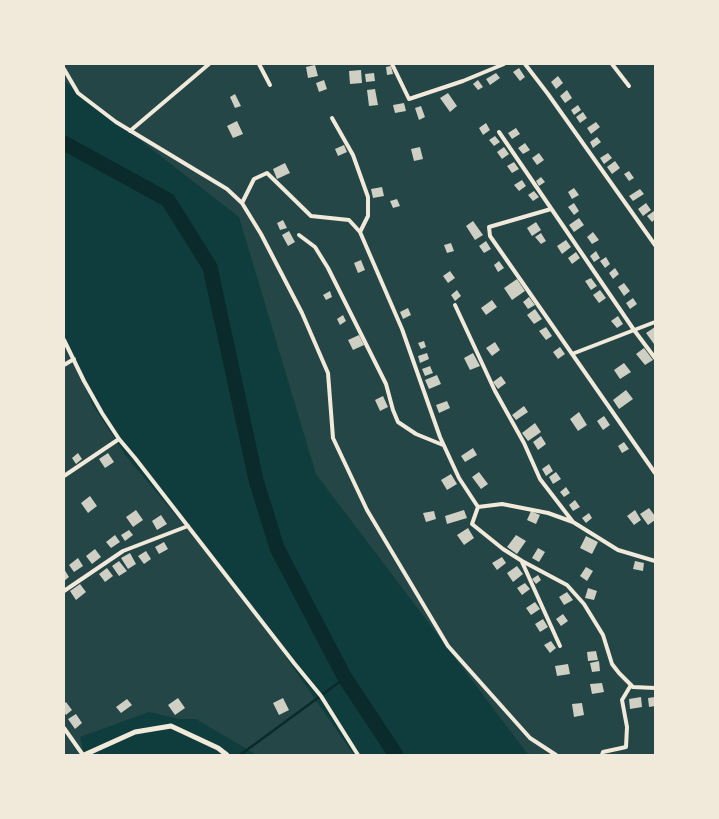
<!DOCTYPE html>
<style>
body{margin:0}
#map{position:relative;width:719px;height:819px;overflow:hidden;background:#0f3d3e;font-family:Georgia,serif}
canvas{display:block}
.frame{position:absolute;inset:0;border:65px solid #f1e9da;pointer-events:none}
</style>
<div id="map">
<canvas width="719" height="819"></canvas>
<div class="frame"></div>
</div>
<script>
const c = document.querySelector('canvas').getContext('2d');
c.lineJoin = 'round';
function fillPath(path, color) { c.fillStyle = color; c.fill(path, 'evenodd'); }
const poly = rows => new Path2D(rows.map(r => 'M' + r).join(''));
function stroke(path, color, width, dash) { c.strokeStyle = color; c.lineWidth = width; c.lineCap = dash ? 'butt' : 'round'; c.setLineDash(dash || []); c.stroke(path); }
fillPath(poly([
 [64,64,655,64,655,755,532,755,527,753,316,474,239,217,64,81],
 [64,334,92,404,126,456,242,594,354,755,257,755,196,719,179,719,149,712,80,737,84,755,64,755]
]), '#244646');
stroke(poly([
 [240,755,345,678]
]), '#0a2a2b', 2.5);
stroke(poly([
 [64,143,168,200,210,267,256,480,277,548,345,678,396,755]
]), '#0a2a2b', 15);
fillPath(poly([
 [315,65,318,76,308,78,306,67],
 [391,66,393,74,387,75,386,67],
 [519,68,525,77,520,81,513,72],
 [361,70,362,83,350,84,349,71],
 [374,73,375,81,366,82,365,74],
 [496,73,500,78,490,85,486,79],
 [558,76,563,83,556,89,551,82],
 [324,80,327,89,319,92,316,83],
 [478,80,483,87,478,90,473,84],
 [375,89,378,105,369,106,367,90],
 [567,90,572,98,565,103,560,96],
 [448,93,457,106,450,112,440,98],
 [235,94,241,106,235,108,230,97],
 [404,103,406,111,395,113,393,105],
 [578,105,581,110,574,115,571,110],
 [421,106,425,117,419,120,415,108],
 [583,112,587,118,580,123,576,117],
 [237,121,243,134,233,138,227,126],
 [596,122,600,127,591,134,587,128],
 [486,123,490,130,483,135,479,128],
 [516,128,520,134,512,139,508,133],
 [495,136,500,142,494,146,489,140],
 [597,137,601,142,593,148,590,142],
 [525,143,530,150,523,154,518,148],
 [344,145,347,152,338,156,335,149],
 [420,147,423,159,414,161,411,149],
 [504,147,509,154,502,159,497,152],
 [539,153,544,160,537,165,532,158],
 [608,153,612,158,604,164,600,158],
 [615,161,620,168,612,174,607,167],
 [514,162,519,169,512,173,507,166],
 [285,163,290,173,277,179,273,169],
 [629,171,634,178,629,181,624,174],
 [541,177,545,182,539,186,536,181],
 [522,180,526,186,519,191,514,185],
 [382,187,384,196,373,198,371,189],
 [574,188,579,195,572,199,568,192],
 [640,189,644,194,633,201,629,196],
 [534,191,539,197,533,201,528,195],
 [397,199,400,206,393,208,390,201],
 [574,203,579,211,574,215,568,207],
 [646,203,651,210,643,216,638,209],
 [654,211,655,213,655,219,652,222,647,216],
 [579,218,584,225,574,232,569,225],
 [283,220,287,228,280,230,277,223],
 [473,221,483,235,475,240,466,226],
 [536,222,541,230,532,236,527,228],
 [289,231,295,242,288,246,282,235],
 [593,232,599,240,592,244,587,237],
 [541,233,546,241,541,244,535,237],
 [566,240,571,247,562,254,557,246],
 [486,241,491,249,484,253,479,246],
 [451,243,454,251,447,253,444,245],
 [596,251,600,258,594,262,590,256],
 [576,252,580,258,572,264,568,258],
 [606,257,610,264,605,268,600,261],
 [361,260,365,270,358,273,354,263],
 [499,261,504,268,498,272,494,265],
 [615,268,619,274,613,279,609,273],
 [450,271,455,278,448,283,443,276],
 [591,278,597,286,591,290,585,281],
 [517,279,525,291,512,300,504,288],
 [624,283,630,291,624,296,618,287],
 [457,290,461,296,455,301,451,295],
 [600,290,606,298,599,303,593,295],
 [330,291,332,297,326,300,323,295],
 [529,297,535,305,528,309,523,302],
 [633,298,637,304,630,309,626,303],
 [492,300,497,307,486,315,481,308],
 [408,308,411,315,403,319,400,312],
 [535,309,542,319,534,324,527,315],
 [343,315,346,321,340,325,337,319],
 [618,316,623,324,617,328,611,321],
 [546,327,552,336,546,340,539,331],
 [655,327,655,343,654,344,646,333],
 [359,335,364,345,353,350,348,340],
 [424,341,426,347,421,349,418,343],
 [495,342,500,350,492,356,486,348],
 [560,347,565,354,558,359,553,352],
 [644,348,653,360,645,365,636,354],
 [427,353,429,359,420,363,418,356],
 [473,353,480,366,470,370,464,358],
 [624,363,631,372,620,379,614,370],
 [430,366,433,373,425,376,422,369],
 [437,375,441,384,429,389,425,380],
 [501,376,506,383,498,389,493,382],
 [626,390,633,399,619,409,613,400],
 [383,396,388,407,380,411,375,400],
 [447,401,450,408,439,413,436,405],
 [524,406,528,412,516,420,512,415],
 [579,412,587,425,578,431,570,419],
 [604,416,610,425,603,430,597,421],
 [535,423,541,432,528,441,522,433],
 [541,436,546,444,538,450,533,442],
 [624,442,629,449,622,453,618,446],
 [473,448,477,455,465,462,461,456],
 [78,453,82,459,76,464,72,458],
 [108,453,114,462,105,468,99,459],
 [549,464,553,471,546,476,542,469],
 [479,472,488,484,481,489,472,477],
 [556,472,561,479,553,484,549,477],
 [451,474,457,484,447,490,441,480],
 [566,487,570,493,564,497,560,492],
 [90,496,97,506,88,513,81,503],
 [575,500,580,507,573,511,569,505],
 [649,508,655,516,655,520,648,525,640,514],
 [136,510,143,520,133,527,126,517],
 [464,510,467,518,447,524,445,516],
 [635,510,641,520,634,525,627,516],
 [434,511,436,519,426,522,423,513],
 [531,511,540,515,536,524,527,520],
 [589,513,592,518,586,523,582,518],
 [161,515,167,524,157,530,152,521],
 [468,528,474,538,464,545,457,535],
 [129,530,133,535,125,541,121,535],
 [115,535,120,542,111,548,106,542],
 [516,535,526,541,517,554,507,547],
 [586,536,598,542,592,554,580,548],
 [164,542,168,549,159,554,155,547],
 [538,548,545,552,539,562,532,558],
 [95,549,101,557,92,564,86,556],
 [146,551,151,559,144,564,138,556],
 [130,553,136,564,128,569,121,558],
 [502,557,506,563,497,570,492,563],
 [78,558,83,566,74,572,69,565],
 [119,561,127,571,119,576,112,566],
 [635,561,644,563,643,571,633,569],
 [517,566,523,574,513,582,507,573],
 [586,567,593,571,587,581,580,576],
 [107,568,113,576,105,582,99,574],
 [64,569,69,577,64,581],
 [538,575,541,580,536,584,532,579],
 [525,583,530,589,522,595,517,588],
 [80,584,86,592,76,600,70,591],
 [588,588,597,591,594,600,585,598],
 [567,592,573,600,564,605,559,597],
 [535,602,540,609,531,615,526,608],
 [563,614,568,621,561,626,556,619],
 [543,619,548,627,540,632,535,624],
 [551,641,556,648,550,653,544,645],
 [596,651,598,660,588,661,587,652],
 [599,661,600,671,592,672,590,663],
 [568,664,570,674,557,676,555,666],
 [602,683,604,692,592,694,590,684],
 [641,697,642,707,630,709,629,699],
 [655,697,655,706,649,707,648,698],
 [178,698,185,708,175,715,168,705],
 [283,698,289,710,279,715,273,703],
 [127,699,132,705,121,713,116,707],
 [66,702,72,710,66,715,64,712,64,704],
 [582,703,584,715,574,717,572,704],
 [76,714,82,723,75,729,68,719]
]), '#cfcfc3');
stroke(poly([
 [259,64,270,85],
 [392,64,409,99,463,81,504,64],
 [525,64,548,94,655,245],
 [612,64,629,86],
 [64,69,78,93,116,122,227,189,242,203,261,234,302,313,328,373,333,438,367,510,448,646,530,738,556,755],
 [332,118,353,155,368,197,368,216,360,232,402,329,440,437,459,478,478,507,472,524,503,549,522,561,567,585,584,604,603,635,612,664,619,673,633,687,655,688],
 [130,131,209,64],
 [499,132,634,330,655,358],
 [242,203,254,179,267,173,311,216,349,220,360,232],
 [551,209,489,227,490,236,655,473],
 [299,235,315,247,328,268,386,384,393,410,398,422,416,434,443,445],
 [455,305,495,391,524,443,540,479,573,522],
 [64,340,84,381,102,413,119,439,135,458,294,663,321,696,358,755],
 [572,354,655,322],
 [64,365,74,359],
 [64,476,119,439],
 [478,507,502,504,548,513,573,522,618,550,655,561],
 [522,562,560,646],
 [64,591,123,551,188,526],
 [64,728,83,755],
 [602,755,603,752,626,747,627,727,622,700,631,685]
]), '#f1e9da', 4);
stroke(poly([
 [84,755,135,732,171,726,218,748,227,755]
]), '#f1e9da', 5);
</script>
